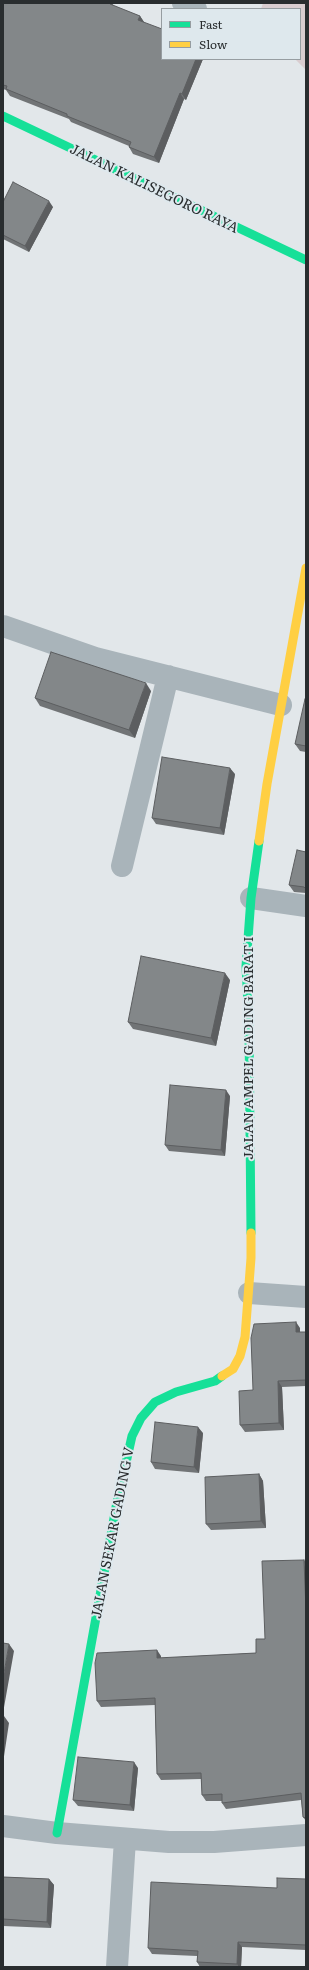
<!DOCTYPE html>
<style>
body{margin:0}
#map{position:relative;width:309px;height:1970px;overflow:hidden;background:#e2e7ea;font-family:Literata,serif}
canvas{display:block}
.frame{position:absolute;inset:0;border:4px solid #292d2f;pointer-events:none}
.legend{position:absolute;left:161px;top:8px;width:140px;height:52px;box-sizing:border-box;background:#dee8ed;border:1px solid #969da1;margin:0;padding:5px 7px;list-style:none;font-size:12px;color:#292d2f}
.legend li{display:flex;align-items:center;gap:8px;height:20px}
.legend b{width:20px;border:1px solid #969da1}
</style>
<div id="map">
<canvas width="309" height="1970"></canvas>
<div class="frame"></div>
<ul class="legend">
<li><b style="height:5px;background:#16e098"></b>Fast</li>
<li><b style="height:5px;background:#ffcf43"></b>Slow</li>
</ul>
</div>
<script>
const c = document.querySelector('canvas').getContext('2d');
c.lineJoin = 'round';
function fillPath(path, color) { c.fillStyle = color; c.fill(path, 'evenodd'); }
const poly = rows => new Path2D(rows.map(r => 'M' + r).join(''));
function stroke(path, color, width, dash) { c.strokeStyle = color; c.lineWidth = width; c.lineCap = dash ? 'butt' : 'round'; c.setLineDash(dash || []); c.stroke(path); }
function label(font, color, halo, rows, align = 'center') {
  c.font = font + ' Literata,serif'; c.lineWidth = 4; c.setLineDash([]); c.textBaseline = 'middle'; c.strokeStyle = halo; c.fillStyle = color; for (const [text, x, y, turn = 0] of rows) {
    c.save(); c.translate(x, y); c.rotate((+turn || 0) * Math.PI / 180); c.textAlign = isNaN(turn) ? turn : align; if (halo) c.strokeText(text, 0, 0); c.fillText(text, 0, 0); c.restore();
  }
}
fillPath(poly([
 [263,3,306,3,306,70,295,59,300,59,300,9,261,9]
]), '#d9cdd0');
stroke(poly([
 [183,3,196,9],
 [3,626,95,658,281,705],
 [122,866,168,676],
 [251,898,306,906],
 [249,1293,306,1297],
 [3,1826,57,1833,169,1842,214,1842,306,1835],
 [117,1967,125,1839]
]), '#a9b4ba', 22);
stroke(poly([
 [3,116,306,260],
 [251,1233,249,1026,246,966,251,898,259,841],
 [57,1833,116,1507,132,1436,141,1418,155,1402,176,1392,215,1381,222,1376]
]), '#16e098', 9);
stroke(poly([
 [259,841,267,784,306,568],
 [222,1376,233,1369,240,1356,245,1337,251,1258,251,1233]
]), '#ffcf43', 9);
fillPath(poly([
 [3,3,112,3,114,6,140,16,144,22,162,59,203,59,186,100,184,99,159,163,133,154,129,147,129,146,71,122,69,119,10,96,6,90,3,89],
 [3,202,53,207,29,252,3,239],
 [151,691,135,738,40,706,35,698],
 [306,699,306,752,300,751,295,744],
 [235,774,224,835,156,824,152,818],
 [306,852,306,893,294,892,289,885],
 [230,980,216,1046,133,1029,128,1022],
 [230,1096,225,1156,169,1151,165,1145],
 [300,1328,300,1332,306,1332,306,1386,282,1387,284,1430,245,1432,240,1425,253,1390],
 [203,1433,199,1473,155,1469,151,1462],
 [259,1474,263,1481,266,1528,211,1530,206,1524],
 [306,1563,306,1821,303,1817,301,1800,226,1809,222,1803,222,1801,206,1801,202,1795,201,1779,161,1780,157,1774,155,1705,101,1707,97,1701,161,1656,161,1658,256,1653,265,1639],
 [138,1768,134,1811,78,1806,73,1800],
 [3,1877,49,1879,54,1885,51,1928,3,1926],
 [306,1879,306,1950,242,1947,241,1967,200,1967,197,1962,197,1956,152,1954,148,1948,277,1888]
]), '#717476');
fillPath(poly([
 [140,16,144,22,138,20],
 [196,59,203,59,186,100,182,94],
 [180,93,184,99,159,163,154,157],
 [49,201,53,207,29,252,25,246],
 [146,683,151,691,135,738,129,730],
 [230,768,235,774,224,835,220,828],
 [225,973,230,980,216,1046,211,1038],
 [226,1090,230,1096,225,1156,221,1150],
 [296,1322,300,1328,300,1338,296,1332],
 [278,1381,282,1387,284,1430,279,1423],
 [198,1427,203,1433,199,1473,194,1467],
 [259,1474,263,1481,266,1528,261,1521],
 [304,1560,306,1563,306,1610],
 [9,1644,14,1651,3,1713,3,1679],
 [157,1650,161,1656,161,1664,157,1658],
 [4,1716,9,1723,3,1763,3,1722],
 [134,1762,138,1768,134,1811,130,1805],
 [49,1879,54,1885,51,1928,47,1922],
 [238,1942,242,1947,241,1967,239,1967,237,1964]
]), '#5c5e60');
const building = poly([
 [3,3,111,3,110,4,140,16,138,20,162,29,162,59,196,59,182,94,180,93,154,157,129,147,131,142,67,116,67,114,6,89,7,86,3,85,3,3],
 [13,182,49,201,25,246,3,235,3,202,13,182],
 [51,652,146,683,129,730,35,698,51,652],
 [305,699,306,699,306,746,295,744,305,699],
 [162,757,230,768,220,828,152,818,162,757],
 [297,850,306,852,306,889,304,887,289,885,297,850],
 [141,956,225,973,211,1038,128,1022,141,956],
 [170,1085,226,1090,221,1150,165,1145,170,1085],
 [296,1322,296,1332,306,1332,306,1380,278,1381,279,1423,240,1425,239,1391,253,1390,251,1338,254,1324,296,1322],
 [155,1422,198,1427,194,1467,151,1462,155,1422],
 [259,1474,261,1521,206,1524,205,1477,259,1474],
 [304,1560,306,1610,306,1818,303,1817,301,1793,222,1803,222,1794,202,1795,201,1773,157,1774,155,1698,97,1701,95,1663,97,1653,157,1650,157,1658,256,1653,256,1639,265,1639,262,1561,304,1560],
 [3,1643,9,1644,3,1679,3,1643],
 [78,1757,134,1762,130,1805,73,1800,78,1757],
 [3,1877,49,1879,47,1922,3,1919,3,1877],
 [277,1878,306,1879,306,1945,238,1942,237,1964,197,1962,198,1951,148,1948,151,1882,277,1888,277,1878]
]);
fillPath(building, '#838789');
stroke(building, '#5c5e60', 1);
label('14px', '#292d2f', '#dee8ed', [
 ["JALAN KALISEGORO RAYA",154,189,26],
 ["JALAN AMPEL GADING BARAT I",249,1048,-90],
 ["JALAN SEKAR GADING V",113,1533,-79]
]);
</script>
